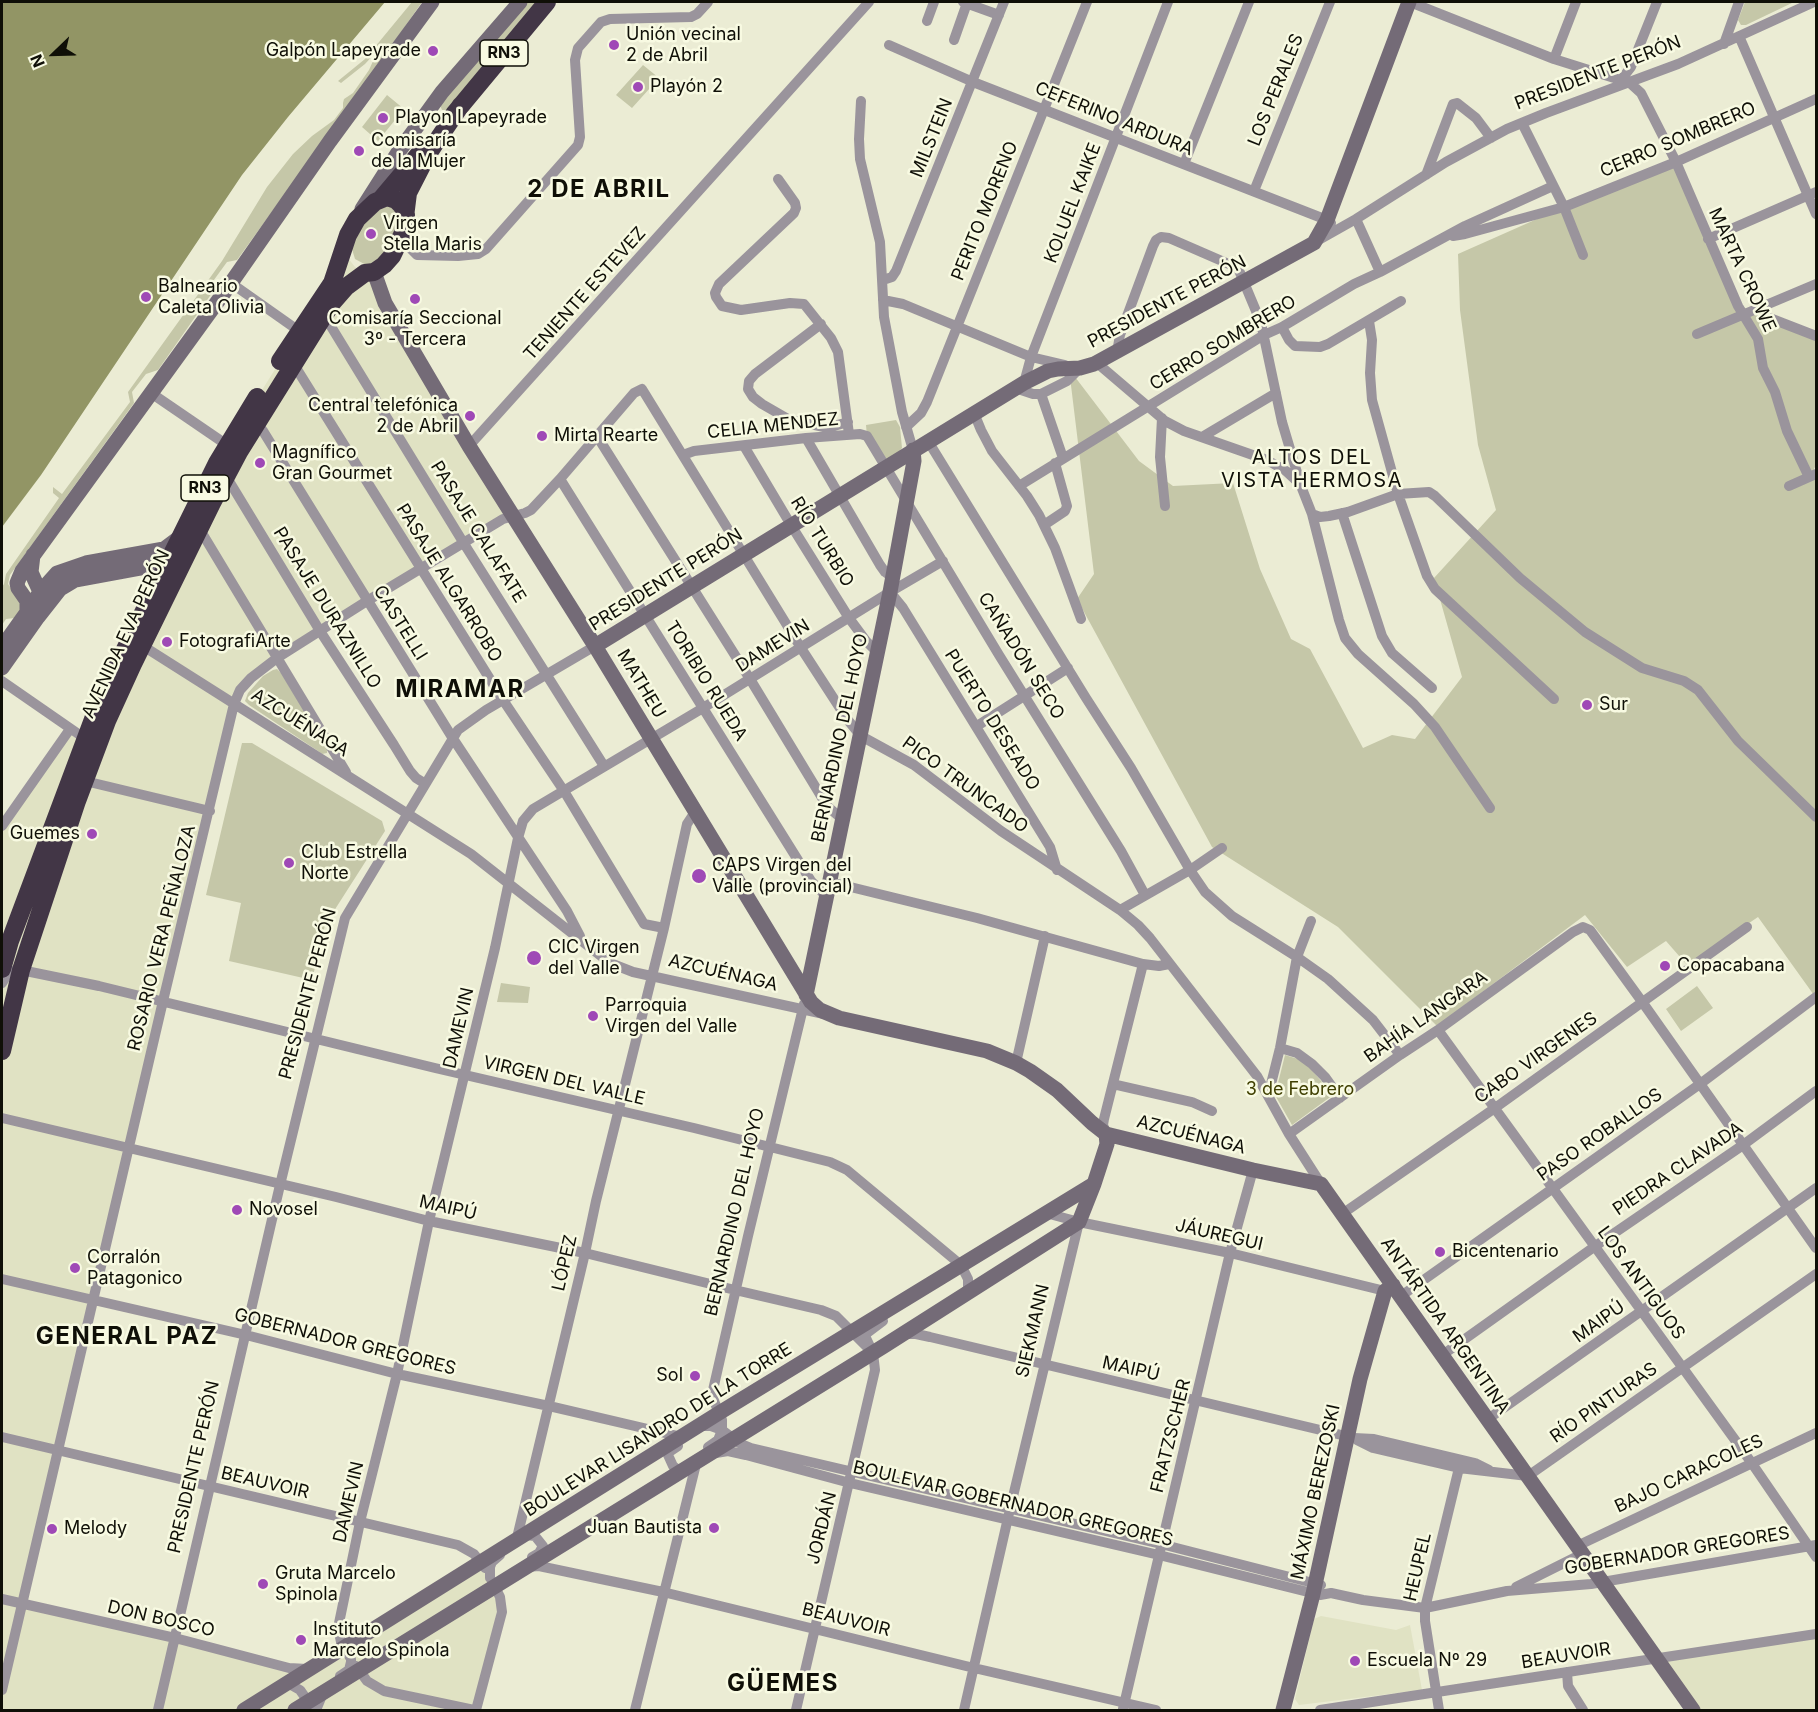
<!DOCTYPE html>
<meta charset="utf-8">
<style>
body{margin:0}
#map{position:relative;width:1818px;height:1712px;overflow:hidden;background:#ebecd4;font-family:Inter,sans-serif}
canvas{display:block}
.frame{position:absolute;inset:0;border:3px solid #0f0f07;pointer-events:none}
.north{position:absolute;left:24px;top:24px;width:60px;height:60px;-webkit-text-stroke:4px #f8fae2;paint-order:stroke;rotate:247deg;font-size:16px;font-weight:700;line-height:24px;text-align:center;color:#0f0f07}
.north::after{content:'';display:block;margin:auto;width:21px;height:27px;background:#0f0f07;clip-path:polygon(50% 0,100% 100%,50% 72%,0 100%)}
</style>
<div id="map">
<canvas width="1818" height="1712"></canvas>
<div class="frame"></div>
<div class="north">N</div>
</div>
<script>
const c = document.querySelector('canvas').getContext('2d');
c.lineJoin = 'round';
function fillPath(path, color) { c.fillStyle = color; c.fill(path, 'evenodd'); }
const poly = rows => new Path2D(rows.map(r => 'M' + r).join(''));
function stroke(path, color, width, dash) { c.strokeStyle = color; c.lineWidth = width; c.lineCap = dash ? 'butt' : 'round'; c.setLineDash(dash || []); c.stroke(path); }
function label(font, color, halo, rows, align = 'center') {
  c.font = font + ' Inter,sans-serif'; c.lineWidth = 5; c.setLineDash([]); c.textBaseline = 'middle'; c.strokeStyle = halo; c.fillStyle = color; for (const [text, x, y, turn = 0] of rows) {
    c.save(); c.translate(x, y); c.rotate((+turn || 0) * Math.PI / 180); c.textAlign = isNaN(turn) ? turn : align; if (halo) c.strokeText(text, 0, 0); c.fillText(text, 0, 0); c.restore();
  }
}
fillPath(poly([
 [348,258,355,267,365,273,512,515,367,601,240,690,22,1603,302,1670,482,1562,500,1597,476,1710,2,1710,2,826,70,729,84,739,227,446,299,331],
 [1321,1616,1396,1630,1410,1625,1422,1690,1299,1705,1295,1699,1314,1619],
 [1816,1634,1816,1710,1693,1710,1655,1658]
]), '#e0e2c3');
fillPath(poly([
 [412,2,422,2,381,61,237,260,227,262,211,284,212,293,158,370,146,374,132,392,134,403,10,575,8,584,20,600,21,611,15,618,6,619,2,625,2,587,4,584,6,574,59,498,53,493,53,487,62,494,130,402,128,392,222,261,267,187,293,154,312,136,334,120,343,108,343,103,344,99,353,93,369,70,378,50,365,64,341,83,338,81,365,59],
 [526,2,539,2,448,110,442,110,440,105],
 [1745,2,1794,2,1746,25,1741,25,1738,20],
 [643,65,659,78,632,108,616,95],
 [387,95,404,109,378,141,362,127],
 [1676,162,1738,305,1816,337,1816,465,1814,469,1816,473,1816,998,1758,917,1687,965,1666,941,1627,967,1585,915,1437,1026,1338,927,1212,847,1077,599,1094,574,1069,369,1139,461,1173,486,1233,483,1260,569,1291,639,1310,649,1363,748,1392,735,1415,739,1462,677,1434,578,1496,510,1478,445,1460,310,1458,254,1591,195],
 [387,202,401,213,386,253,368,266,355,259,351,246,360,227],
 [896,420,900,427,902,448,886,468,867,436,866,425],
 [277,669,281,673,327,748,327,753,322,754,318,751,249,705,245,701,248,693,263,676,273,670],
 [242,743,252,743,382,821,385,831,325,925,312,980,229,961,241,903,206,895],
 [501,983,530,987,528,1003,497,1002],
 [1697,986,1713,1008,1681,1031,1666,1009],
 [1285,1055,1298,1059,1310,1068,1333,1095,1292,1125,1275,1095]
]), '#c5c7a8');
fillPath(poly([
 [2,2,385,2,288,117,242,175,41,475,2,527]
]), '#929565');
stroke(poly([
 [963,2,999,15],
 [1410,2,1554,59,1630,83,1641,93,1676,162,1738,306,1758,339,1763,368,1775,392,1787,431,1809,477],
 [927,21,934,2],
 [1739,36,1816,214],
 [954,40,967,3],
 [1724,44,1739,2],
 [889,45,973,82,1327,220,1331,223],
 [1554,59,1576,2],
 [1621,80,1631,67,1657,2],
 [861,101,859,139,860,159,880,242,884,317,902,412,913,450],
 [1522,123,1564,207,1583,255],
 [1184,164,1249,2],
 [1426,175,1453,104,1457,103,1476,118,1491,138],
 [778,179,795,203,796,208,794,213,719,284,715,293,716,297,722,306,741,310,790,303,804,304,831,338,838,352,849,434],
 [1254,191,1330,2],
 [1356,219,1380,272],
 [403,233,407,245,417,255,458,256,478,254,486,249,578,145,580,137,575,60,578,48,601,22,610,19,691,17,697,14,708,2],
 [1453,236,1465,234,1564,207,1676,162,1816,99],
 [1708,239,1816,192],
 [1317,241,1356,219,1446,162,1507,129,1546,113,1678,64,1814,2],
 [883,280,892,277,896,271,1004,2],
 [231,283,299,331],
 [883,300,903,304,1031,357,1065,365],
 [1758,309,1767,317,1816,336],
 [324,315,463,542,604,766],
 [1369,321,1372,340,1370,373,1372,400,1398,494,1427,576,1435,589,1554,699],
 [821,324,755,374,749,381,748,389,753,397,762,404,788,419,827,428,848,422],
 [1282,327,1289,340,1295,346,1320,347,1328,344,1401,301],
 [1697,334,1816,284],
 [1117,352,1120,335,1153,246,1156,240,1161,237,1169,238,1238,268,1261,323,1282,422,1301,486,1312,514,1339,620,1345,638,1358,654,1414,704,1435,727,1490,808],
 [293,363,503,700,564,791,644,924,664,928],
 [1097,363,1165,421,1184,431,1267,460,1286,471,1299,483],
 [1024,383,1031,357,1168,2],
 [1015,388,1033,394,1041,394,1067,381,1080,368],
 [151,393,230,447],
 [1041,394,1063,458],
 [974,413,981,430,992,451,1027,496,1039,515,1055,548,1081,619],
 [1162,418,1160,457,1165,506],
 [254,420,263,431,452,737,567,911,580,936],
 [906,427,921,413,927,402,1087,2],
 [597,436,750,679,827,806,842,819],
 [1202,437,1276,393],
 [806,438,880,565,885,572,892,577],
 [928,441,1086,698,1131,768,1190,870,1205,892,1232,916,1297,957,1328,979,1373,1020,1400,1055],
 [469,446,869,2],
 [744,446,791,525,849,618,866,641,877,652],
 [683,455,694,451,806,438,860,434,867,436,999,655,1121,851,1145,895],
 [226,476,320,631,394,745,410,771,416,778,424,783],
 [560,479,811,881,827,897],
 [1019,486,1264,335,1282,327,1354,284,1380,272,1465,226,1553,186],
 [1789,486,1816,474],
 [1342,513,1382,636,1392,653,1432,688],
 [1312,514,1320,517,1329,516,1348,512,1398,494,1429,492,1435,496,1520,578,1585,632,1642,668,1684,681,1698,690,1738,741,1816,817],
 [1044,525,1065,511,1067,506,1055,463],
 [199,528,346,772],
 [890,592,903,608,1050,847,1057,870],
 [143,646,471,854,610,963,633,972,824,1014],
 [2,681,90,742],
 [977,726,1068,668],
 [85,781,210,811],
 [2,826,70,729],
 [830,882,977,918,1143,964,1159,966,1169,964],
 [1120,910,1190,870,1222,848],
 [2,983,9,972,21,970,99,986,435,1068,694,1128,830,1162,847,1170,961,1265,968,1279,968,1288,965,1293],
 [1438,1030,1751,1462,1816,1557],
 [1280,1048,1297,1053,1312,1064,1325,1077,1340,1098],
 [1016,1063,1045,936],
 [1113,1084,1192,1102,1212,1111],
 [1268,1096,1280,1048,1297,957,1311,921],
 [2,1118,336,1197,429,1221,585,1253,735,1290,821,1310,836,1316,873,1353],
 [1106,1133,1103,1125,1104,1119,1143,964],
 [1289,1134,1400,1055,1438,1030,1573,932,1583,927,1590,930,1643,1003,1816,1248],
 [1046,1213,1079,1222,1230,1253,1385,1291],
 [1342,1214,1495,1108,1747,927],
 [2,1279,246,1335,397,1374,549,1406,682,1437],
 [1401,1296,1700,1084,1816,997],
 [903,1334,916,1334,930,1337,1354,1438,1374,1439,1475,1463,1489,1470],
 [1441,1356,1594,1247,1743,1145,1816,1091],
 [1488,1419,1816,1188],
 [700,1426,711,1426,722,1430,739,1443,751,1448,1161,1544,1321,1585],
 [2,1437,458,1545,474,1554,485,1568],
 [1357,1440,1373,1448,1459,1468,1528,1476,1816,1274],
 [678,1446,669,1452,668,1455,673,1466,678,1470,683,1470],
 [708,1447,718,1440,722,1430,722,1420,714,1401,713,1390,748,1236,804,1004],
 [716,1453,728,1451,746,1455,850,1483,1159,1555,1320,1595,1331,1593,1363,1600,1425,1608,1507,1591,1591,1584,1816,1545],
 [526,1535,535,1536,543,1546,539,1553,532,1557],
 [516,1542,585,1253,596,1201,664,928,687,824,695,812],
 [1577,1546,1816,1433],
 [527,1567,539,1566,663,1592,974,1668,1156,1710],
 [490,1578,490,1567,492,1562,500,1555],
 [1516,1587,1582,1554],
 [2,1599,175,1638,289,1668,307,1669],
 [356,1666,367,1681,384,1691,474,1710],
 [1567,1672,1568,1686,1583,1710],
 [340,1676,349,1670,351,1662,351,1659,341,1642,338,1628,360,1522,397,1374,429,1221,495,948,518,838,523,821,533,809,703,708,890,592,943,561],
 [284,1685,291,1685,300,1690,312,1707],
 [2,1690,163,1001,234,704,240,690,251,678,277,658,367,601,503,519,525,513,531,510,560,479,634,393,642,389,801,648,847,719,861,736,914,765,1001,831,1120,910,1138,925,1150,938,1257,1076,1289,1134,1321,1184],
 [1123,1709,1230,1253,1253,1170],
 [158,1710,280,1185,345,918,458,730,486,710,595,646],
 [316,1710,323,1693],
 [476,1710,502,1612,500,1597,492,1581],
 [635,1710,697,1460],
 [796,1710,875,1370,873,1353,865,1336,867,1333,883,1321],
 [964,1710,1010,1509,1079,1222],
 [1320,1710,1816,1634],
 [1439,1710,1425,1621,1425,1608,1459,1468]
]), '#9a949c', 10);
stroke(poly([
 [362,209,397,154,442,92,520,2],
 [374,272,385,303,469,446,595,646,811,1002,820,1010,839,1018,987,1051,1016,1063,1030,1071,1057,1090,1092,1123,1106,1134,1253,1170,1321,1184,1693,1710],
 [27,612,40,592,57,573,86,563,164,549,180,537],
 [38,617,60,589,75,580,167,563,175,560],
 [595,646,1024,383,1048,371,1058,369,1080,368,1094,364,1314,243,1327,220,1409,2],
 [2,647,27,612,27,601,18,588,17,583,22,571,231,283,330,141,432,2],
 [2,668,38,617,41,607,40,592,31,572,33,555],
 [806,995,890,592,914,461,913,450],
 [244,1710,719,1413,1094,1184],
 [295,1710,884,1346,1079,1222,1094,1184,1107,1144,1106,1134],
 [1283,1710,1313,1594,1360,1379,1385,1291,1393,1285]
]), '#746b77', 15);
stroke(poly([
 [454,114,547,2],
 [381,199,424,148],
 [280,361,332,283,348,235,357,219,375,202,387,197,396,200,402,206,406,215],
 [2,969,10,941,101,698,217,463,257,397],
 [2,1051,21,970,77,801,107,721,133,664,212,503,239,452,332,303,346,287,365,273,374,272,384,265,392,256,403,233,408,193,428,154,461,105]
]), '#423646', 18);
for (const [x, y, r, color] of [
 [614,45,6,"#9f49b6"],
 [433,51,6,"#9f49b6"],
 [638,87,6,"#9f49b6"],
 [383,118,6,"#9f49b6"],
 [359,151,6,"#9f49b6"],
 [371,234,6,"#9f49b6"],
 [146,297,6,"#9f49b6"],
 [415,299,6,"#9f49b6"],
 [470,416,6,"#9f49b6"],
 [542,436,6,"#9f49b6"],
 [260,463,6,"#9f49b6"],
 [167,642,6,"#9f49b6"],
 [1587,705,6,"#9f49b6"],
 [92,834,6,"#9f49b6"],
 [289,863,6,"#9f49b6"],
 [699,876,8,"#9f49b6"],
 [534,958,8,"#9f49b6"],
 [1665,966,6,"#9f49b6"],
 [593,1016,6,"#9f49b6"],
 [237,1210,6,"#9f49b6"],
 [1440,1252,6,"#9f49b6"],
 [75,1268,6,"#9f49b6"],
 [695,1376,6,"#9f49b6"],
 [714,1528,6,"#9f49b6"],
 [52,1529,6,"#9f49b6"],
 [263,1584,6,"#9f49b6"],
 [301,1640,6,"#9f49b6"],
 [1355,1661,6,"#9f49b6"]
]) { const dot = new Path2D(); dot.arc(x, y, r, 0, 2 * Math.PI); c.fillStyle = color; c.fill(dot); stroke(dot, '#f8fae2', 2); }
for (const [x, y, w] of [
 [504,53,48],
 [205,488,48]
]) { const box = new Path2D(); box.roundRect(x - w / 2, y - 13, w, 26, 4.5); c.fillStyle = '#f8fae2'; c.fill(box); stroke(box, '#0f0f07', 1.5); }
label('bold 16px', '#0f0f07', null, [
 ["RN3",504,53],
 ["RN3",205,488]
]);
label('18px', '#0f0f07', '#f8fae2', [
 ["Unión vecinal",626,35],
 ["2 de Abril",626,56],
 ["Galpón Lapeyrade",421,51,"right"],
 ["Playón 2",650,87],
 ["Playon Lapeyrade",395,118],
 ["Comisaría",371,141],
 ["de la Mujer",371,162],
 ["Virgen",383,224],
 ["Stella Maris",383,245],
 ["Balneario",158,287],
 ["Caleta Olivia",158,308],
 ["Comisaría Seccional",415,319,"center"],
 ["3º - Tercera",415,340,"center"],
 ["Central telefónica",458,406,"right"],
 ["2 de Abril",458,427,"right"],
 ["Mirta Rearte",554,436],
 ["Magnífico",272,453],
 ["Gran Gourmet",272,474],
 ["FotografiArte",179,642],
 ["Sur",1599,705],
 ["Guemes",80,834,"right"],
 ["Club Estrella",301,853],
 ["Norte",301,874],
 ["CAPS Virgen del",712,866],
 ["Valle (provincial)",712,887],
 ["CIC Virgen",548,948],
 ["del Valle",548,969],
 ["Copacabana",1677,966],
 ["Parroquia",605,1006],
 ["Virgen del Valle",605,1027],
 ["Novosel",249,1210],
 ["Bicentenario",1452,1252],
 ["Corralón",87,1258],
 ["Patagonico",87,1279],
 ["Sol",683,1376,"right"],
 ["Juan Bautista",702,1528,"right"],
 ["Melody",64,1529],
 ["Gruta Marcelo",275,1574],
 ["Spinola",275,1595],
 ["Instituto",313,1630],
 ["Marcelo Spinola",313,1651],
 ["Escuela Nº 29",1367,1661]
], 'left');
label('18px', '#0f0f07', '#f8fae2', [
 ["PRESIDENTE PERÓN",1598,73,-21],
 ["LOS PERALES",1276,90,-68],
 ["CEFERINO ARDURA",1114,119,22],
 ["MILSTEIN",932,138,-68],
 ["CERRO SOMBRERO",1678,140,-23],
 ["KOLUEL KAIKE",1073,203,-69],
 ["PERITO MORENO",985,211,-68],
 ["MARTA CROWE",1742,270,65],
 ["TENIENTE ESTEVEZ",585,294,-48],
 ["PRESIDENTE PERÓN",1167,302,-28],
 ["CERRO SOMBRERO",1223,343,-31],
 ["CELIA MENDEZ",773,426,-6],
 ["PASAJE CALAFATE",478,532,58],
 ["RÍO TURBIO",822,542,58],
 ["PRESIDENTE PERÓN",666,580,-32],
 ["PASAJE ALGARROBO",449,583,58],
 ["PASAJE DURAZNILLO",327,608,58],
 ["CASTELLI",400,623,58],
 ["AVENIDA EVA PERÓN",126,634,-65],
 ["DAMEVIN",773,646,-32],
 ["CAÑADÓN SECO",1021,656,58],
 ["TORIBIO RUEDA",706,681,58],
 ["MATHEU",641,684,59],
 ["PUERTO DESEADO",992,720,58],
 ["AZCUÉNAGA",300,723,32],
 ["BERNARDINO DEL HOYO",840,738,-78],
 ["PICO TRUNCADO",965,785,36],
 ["ROSARIO VERA PEÑALOZA",162,938,-76],
 ["AZCUÉNAGA",723,973,13],
 ["PRESIDENTE PERÓN",308,994,-75],
 ["BAHÍA LANGARA",1426,1017,-35],
 ["DAMEVIN",459,1028,-77],
 ["CABO VIRGENES",1536,1058,-35],
 ["VIRGEN DEL VALLE",564,1081,13],
 ["AZCUÉNAGA",1191,1135,14],
 ["PASO ROBALLOS",1600,1135,-35],
 ["PIEDRA CLAVADA",1678,1169,-34],
 ["MAIPÚ",448,1208,13],
 ["BERNARDINO DEL HOYO",735,1212,-77],
 ["JÁUREGUI",1219,1235,13],
 ["LÓPEZ",565,1263,-77],
 ["LOS ANTIGUOS",1641,1283,54],
 ["MAIPÚ",1599,1322,-35],
 ["ANTÁRTIDA ARGENTINA",1445,1326,55],
 ["SIEKMANN",1033,1331,-77],
 ["GOBERNADOR GREGORES",345,1342,14],
 ["MAIPÚ",1131,1369,13],
 ["RÍO PINTURAS",1604,1403,-35],
 ["BOULEVAR LISANDRO DE LA TORRE",658,1430,-32],
 ["FRATZSCHER",1171,1436,-76],
 ["PRESIDENTE PERÓN",194,1467,-77],
 ["BAJO CARACOLES",1689,1474,-25],
 ["BEAUVOIR",265,1483,13],
 ["MÁXIMO BEREZOSKI",1316,1492,-78],
 ["DAMEVIN",349,1502,-77],
 ["BOULEVAR GOBERNADOR GREGORES",1013,1504,13],
 ["JORDÁN",822,1528,-76],
 ["GOBERNADOR GREGORES",1677,1551,-9],
 ["HEUPEL",1418,1567,-77],
 ["DON BOSCO",161,1619,13],
 ["BEAUVOIR",846,1620,14],
 ["BEAUVOIR",1566,1656,-9]
]);
label('18px', '#3f3f01', '#f8fae2', [
 ["3 de Febrero",1300,1090]
]);
c.letterSpacing = '1.5px';
label('20px', '#0f0f07', '#f8fae2', [
 ["ALTOS DEL",1312,458],
 ["VISTA HERMOSA",1312,481]
]);
c.letterSpacing = '0px';
c.letterSpacing = '1.5px';
label('bold 24px', '#0f0f07', '#f8fae2', [
 ["2 DE ABRIL",599,190],
 ["MIRAMAR",460,690],
 ["GENERAL PAZ",127,1337],
 ["GÜEMES",783,1684]
]);
c.letterSpacing = '0px';
</script>
